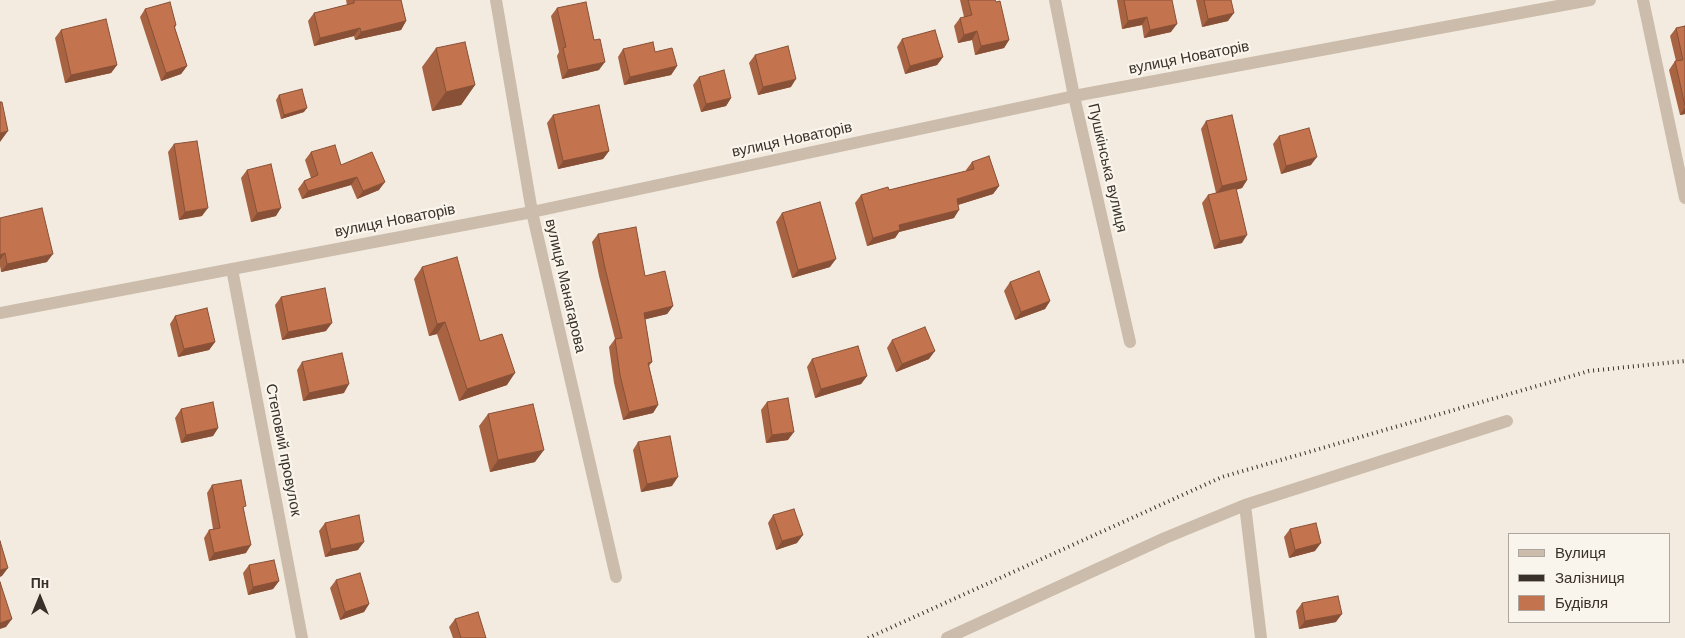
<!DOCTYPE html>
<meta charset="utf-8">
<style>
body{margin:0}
#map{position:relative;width:1685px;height:638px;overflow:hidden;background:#f3ebe0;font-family:Helvetica,sans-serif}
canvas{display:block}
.legend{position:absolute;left:1508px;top:533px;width:162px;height:90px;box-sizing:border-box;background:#faf5ec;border:1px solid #ada69e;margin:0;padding:6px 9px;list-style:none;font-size:15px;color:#39302a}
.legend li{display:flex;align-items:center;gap:10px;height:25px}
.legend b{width:25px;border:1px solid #ada69e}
.north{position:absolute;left:15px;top:573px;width:50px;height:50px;-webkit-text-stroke:4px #faf5ec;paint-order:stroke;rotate:0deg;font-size:14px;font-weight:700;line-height:20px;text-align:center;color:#39302a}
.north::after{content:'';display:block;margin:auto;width:18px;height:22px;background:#39302a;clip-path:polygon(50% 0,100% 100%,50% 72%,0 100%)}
</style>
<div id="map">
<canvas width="1685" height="638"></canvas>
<ul class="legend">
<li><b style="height:6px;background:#cbbcab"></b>Вулиця</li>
<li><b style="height:6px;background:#39302a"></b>Залізниця</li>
<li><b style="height:14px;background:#c3734d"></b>Будівля</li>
</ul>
<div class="north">Пн</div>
</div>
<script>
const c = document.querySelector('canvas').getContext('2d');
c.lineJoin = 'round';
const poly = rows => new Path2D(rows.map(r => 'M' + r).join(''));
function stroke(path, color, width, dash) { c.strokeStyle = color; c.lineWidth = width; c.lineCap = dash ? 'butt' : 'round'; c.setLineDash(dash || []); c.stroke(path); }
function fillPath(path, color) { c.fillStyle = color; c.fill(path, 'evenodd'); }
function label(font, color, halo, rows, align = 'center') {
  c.font = font + ' Helvetica,sans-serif'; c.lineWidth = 4.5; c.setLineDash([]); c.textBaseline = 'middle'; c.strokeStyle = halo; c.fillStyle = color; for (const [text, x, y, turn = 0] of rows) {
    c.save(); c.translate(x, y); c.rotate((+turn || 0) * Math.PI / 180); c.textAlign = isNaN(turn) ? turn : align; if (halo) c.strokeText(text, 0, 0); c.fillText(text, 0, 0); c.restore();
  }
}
stroke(poly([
 [496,0,532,212,616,577],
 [1055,0,1074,96,1130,342],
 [1643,0,1685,198],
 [232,269,302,638],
 [0,313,532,212,1074,96,1590,0],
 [1245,505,1261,638],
 [947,638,1165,538,1245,505,1507,421]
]), '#cbbcab', 12);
stroke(poly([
 [868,638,1222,477,1589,371,1685,361]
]), '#39302a', 4, [1, 4]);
fillPath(poly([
 [346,0,401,0,406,21,401,30,355,40,354,36,314,46,308,21,314,13,347,5],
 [960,0,995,0,1009,40,1004,48,975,55,972,40,958,43,954,26,960,18,964,17],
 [1117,0,1172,0,1171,32,1144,38,1142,25,1122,29],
 [1196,0,1231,0,1228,21,1202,27],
 [557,8,599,70,562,79,557,56,559,52,551,16],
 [145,9,176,25,175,28,187,66,181,74,161,81,140,17],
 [1685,26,1685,114,1680,115,1669,70,1675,61,1676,61,1670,36,1676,28],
 [61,30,117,65,111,73,65,83,55,38],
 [902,39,943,57,937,65,905,74,897,47],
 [436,48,475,85,461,105,432,111,422,67],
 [623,49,655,52,677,66,671,75,624,85,618,57],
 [755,55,791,87,758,95,749,63],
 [699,77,731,98,726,106,701,112,693,85],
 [279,95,304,112,281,119,276,100],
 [553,115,609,151,603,159,558,169,547,123],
 [1206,121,1247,180,1242,188,1236,190,1242,243,1214,249,1202,203,1208,195,1216,193,1201,129],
 [1279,136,1311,165,1281,174,1273,144],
 [174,144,202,216,179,220,168,152],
 [311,152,341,165,379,190,357,199,351,185,302,199,298,189,304,181,311,178,305,160],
 [972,162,999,186,993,194,958,205,954,218,899,232,895,238,867,246,855,203,861,195,889,190,966,171,966,170],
 [247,170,276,216,251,222,241,178],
 [782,213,830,267,792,278,776,222],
 [0,218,47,262,1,272,0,266],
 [598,234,645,276,673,306,667,314,645,319,652,362,649,366,658,405,653,413,623,420,614,383,609,347,615,339,599,276,592,242],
 [422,267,480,341,507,385,459,401,437,334,429,336,414,279],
 [1010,282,1050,301,1045,309,1015,320,1004,291],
 [281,297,326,331,282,340,275,305],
 [175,316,215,342,209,350,178,357,170,324],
 [892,340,929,359,896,372,887,348],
 [812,359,867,376,861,384,815,398,807,367],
 [302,362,344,393,303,401,297,370],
 [767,402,788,440,766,443,761,410],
 [181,409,218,428,213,436,181,443,175,418],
 [488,414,535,462,490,472,479,426],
 [638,442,672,486,641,492,633,450],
 [212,485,244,509,246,553,209,561,204,538,209,530,213,529,207,493],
 [773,515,797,543,776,550,768,523],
 [325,523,358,550,325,557,319,531],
 [1290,529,1315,551,1289,558,1284,537],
 [249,565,279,581,273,589,248,595,243,573],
 [336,580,369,604,364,612,340,620,330,588],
 [1302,603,1336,622,1299,629,1296,611],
 [455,619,486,638,453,638,449,627]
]), '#a86342');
fillPath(poly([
 [1234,13,1228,21,1202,27,1208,19],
 [1147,17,1142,25,1122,29,1128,21],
 [406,21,401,30,355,40,361,32],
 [1177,24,1171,32,1144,38,1150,30],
 [360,28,354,36,314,46,320,38],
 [977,31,972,40,958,43,964,35],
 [1009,40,1004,48,975,55,981,46],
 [943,57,937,65,905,74,910,66],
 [605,62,599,70,562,79,568,70],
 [117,65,111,73,65,83,71,75],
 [187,66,181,74,161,81,166,73],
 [677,66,671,75,624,85,630,77],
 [796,79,791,87,758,95,763,87],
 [475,85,461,105,432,111,446,92],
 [731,98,726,106,701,112,706,104],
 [1685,107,1685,114,1680,115],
 [307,108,304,112,281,119,284,115],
 [8,131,0,142,0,133],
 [609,151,603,159,558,169,563,161],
 [1317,157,1311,165,1281,174,1286,166],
 [357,177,351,185,302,199,308,191],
 [1247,180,1242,188,1216,194,1222,186],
 [385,182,379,190,357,199,363,191],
 [999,186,993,194,951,207,957,199],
 [208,208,202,216,179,220,185,212],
 [281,208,276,216,251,222,257,213],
 [959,210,954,218,899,232,895,238,867,246,873,238,899,225],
 [1247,235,1242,243,1214,249,1220,241],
 [5,253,0,260,0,255],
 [53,254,47,262,1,272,7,264],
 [836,259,830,267,792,278,798,270],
 [1050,301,1045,309,1015,320,1021,312],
 [673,306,667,314,639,321,644,313],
 [445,322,437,334,429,336,437,324],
 [332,323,326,331,282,340,288,332],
 [215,342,209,350,178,357,184,349],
 [935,351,929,359,896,372,902,364],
 [515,373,507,385,459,401,467,389],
 [867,376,861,384,815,398,821,389],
 [349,384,344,393,303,401,309,393],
 [658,405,653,413,623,420,629,412],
 [218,428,213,436,181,443,186,435],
 [794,432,788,440,766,443,772,435],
 [544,450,535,462,490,472,498,460],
 [678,477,672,486,641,492,647,484],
 [803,535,797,543,776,550,782,541],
 [364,542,358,550,325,557,331,549],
 [1321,543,1315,551,1289,558,1295,550],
 [251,545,246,553,209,561,214,553],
 [8,568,2,576,0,577,0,570],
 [279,581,273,589,248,595,253,587],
 [369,604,364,612,340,620,345,612],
 [1342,614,1336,622,1299,629,1305,621],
 [12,619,6,627,0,629,0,623]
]), '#885036');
const building = poly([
 [354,0,401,0,406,21,361,32,360,28,320,38,314,13,354,3,354,0],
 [968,0,995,0,996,2,1000,1,1009,40,981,46,977,31,964,35,960,18,972,15,968,0],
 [1124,0,1172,0,1177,24,1150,30,1147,17,1128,21,1124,0],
 [1204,0,1231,0,1234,13,1208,19,1204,0],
 [170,2,176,25,174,26,187,66,166,73,145,9,170,2],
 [586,2,594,40,600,39,605,62,568,70,563,48,566,47,557,8,586,2],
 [106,19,117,65,71,75,61,30,106,19],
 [1685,26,1685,106,1675,61,1683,60,1676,28,1685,26],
 [935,30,943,57,910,66,902,39,935,30],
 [465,42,475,85,446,92,436,48,465,42],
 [653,42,655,52,672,48,677,66,630,77,623,49,653,42],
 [788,46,796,79,763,87,755,55,788,46],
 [724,70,731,98,706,104,699,77,724,70],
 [302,89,307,108,284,115,279,95,302,89],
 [0,102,2,102,8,131,0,133,0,102],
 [599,105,609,151,563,161,553,115,599,105],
 [1232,115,1247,180,1222,186,1206,121,1232,115],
 [1309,128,1317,157,1286,166,1279,136,1309,128],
 [197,141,208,208,185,212,174,144,197,141],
 [335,145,341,165,372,152,385,182,363,191,357,177,308,191,304,181,318,175,311,152,335,145],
 [989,156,999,186,957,199,959,210,899,225,900,230,873,238,861,195,888,187,889,190,974,169,972,162,989,156],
 [271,164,281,208,257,213,247,170,271,164],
 [1236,188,1247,235,1220,241,1208,195,1236,188],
 [820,202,836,259,798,270,782,213,820,202],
 [42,208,53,254,7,264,5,253,0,255,0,218,42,208],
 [636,227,645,276,665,271,673,306,644,313,652,362,648,363,658,405,629,412,620,375,615,339,622,338,605,268,598,234,636,227],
 [457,257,480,341,502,334,515,373,467,389,445,322,437,324,422,267,457,257],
 [1039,271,1050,301,1021,312,1010,282,1039,271],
 [325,288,332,323,288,332,281,297,325,288],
 [207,308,215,342,184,349,175,316,207,308],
 [925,327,935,351,902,364,892,340,925,327],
 [858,346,867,376,821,389,812,359,858,346],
 [342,353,349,384,309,393,302,362,342,353],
 [788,398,794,432,772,435,767,402,788,398],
 [213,402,218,428,186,435,181,409,213,402],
 [533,404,544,450,498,460,488,414,533,404],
 [670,436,678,477,647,484,638,442,670,436],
 [241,480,246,506,243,507,251,545,214,553,209,530,220,528,212,485,241,480],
 [794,509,803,535,782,541,773,515,794,509],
 [359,515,364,542,331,549,325,523,359,515],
 [1316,523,1321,543,1295,550,1290,529,1316,523],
 [0,541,8,568,0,570,0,541],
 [274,560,279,581,253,587,249,565,274,560],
 [360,573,369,604,345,612,336,580,360,573],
 [0,582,12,619,0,623,0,582],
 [1338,596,1342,614,1305,621,1302,603,1338,596],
 [478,612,486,638,461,638,455,619,478,612]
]);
fillPath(building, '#c3734d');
stroke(building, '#885036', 1);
label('15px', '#39302a', '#faf5ec', [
 ["вулиця Новаторів",1189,58,-11],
 ["вулиця Новаторів",792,140,-12],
 ["Пушкінська вулиця",1107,168,77],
 ["вулиця Новаторів",395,221,-11],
 ["вулиця Манагарова",565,286,77],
 ["Степовий провулок",283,450,79]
]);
</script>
